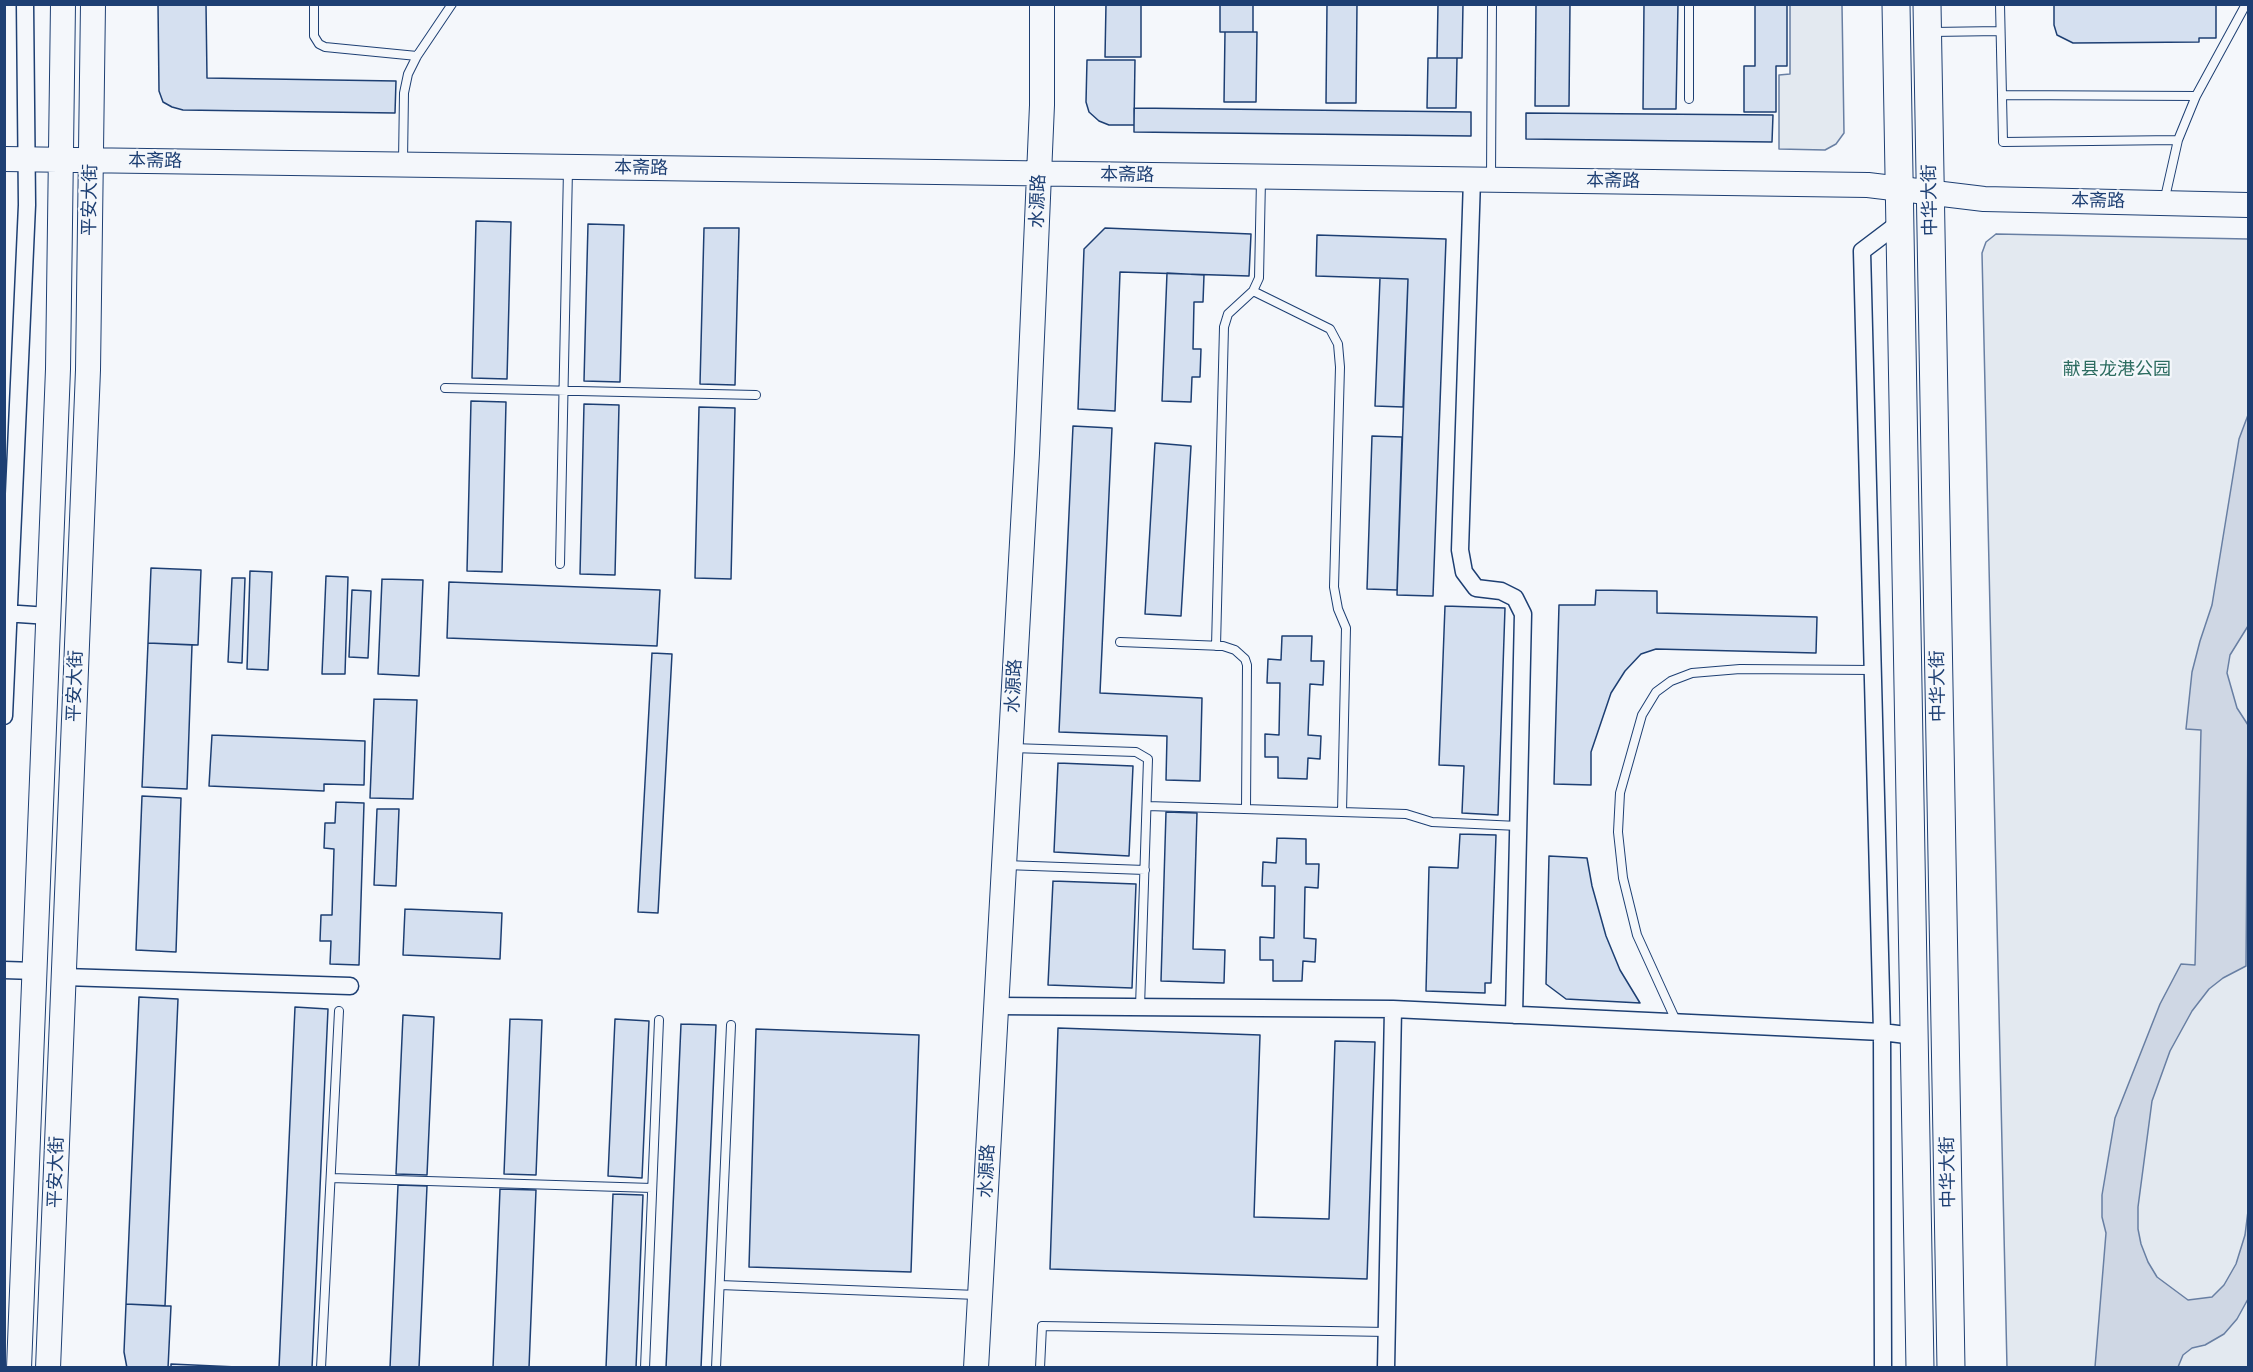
<!DOCTYPE html>
<meta charset="utf-8">
<style>
body{margin:0}
#map{position:relative;width:2253px;height:1372px;overflow:hidden;background:#f4f7fb;font-family:Raleway,sans-serif}
canvas{display:block}
.frame{position:absolute;inset:0;border:6px solid #1d3f73;pointer-events:none}
</style>
<div id="map">
<canvas width="2253" height="1372"></canvas>
<div class="frame"></div>
</div>
<script>
const c = document.querySelector('canvas').getContext('2d');
c.lineJoin = 'round';
function fillPath(path, color) { c.fillStyle = color; c.fill(path, 'evenodd'); }
const poly = rows => new Path2D(rows.map(r => 'M' + r).join(''));
function stroke(path, color, width, dash) { c.strokeStyle = color; c.lineWidth = width; c.lineCap = dash ? 'butt' : 'round'; c.setLineDash(dash || []); c.stroke(path); }
function label(font, color, halo, rows, align = 'center') {
  c.font = font + ' Raleway,"Noto Sans SC",sans-serif'; c.lineWidth = 4.5; c.setLineDash([]); c.textBaseline = 'middle'; c.strokeStyle = halo; c.fillStyle = color; for (const [text, x, y, turn = 0] of rows) {
    c.save(); c.translate(x, y); c.rotate((+turn || 0) * Math.PI / 180); c.textAlign = isNaN(turn) ? turn : align; if (halo) c.strokeText(text, 0, 0); c.fillText(text, 0, 0); c.restore();
  }
}
const green = poly([
 [1790,5,1842,5,1844,133,1836,144,1825,150,1779,149,1779,75,1790,74,1790,5],
 [1996,234,2248,239,2248,1367,2007,1367,1982,253,1986,242,1996,234]
]);
fillPath(green, '#e3e9f0');
stroke(green, '#687fa3', 1.5);
const water = poly([
 [2248,415,2248,626,2230,655,2227,673,2237,708,2248,725,2246,966,2223,978,2209,989,2192,1011,2170,1051,2152,1101,2138,1207,2138,1229,2141,1244,2148,1262,2157,1277,2188,1300,2212,1297,2224,1285,2236,1264,2245,1235,2248,1211,2248,1299,2237,1319,2224,1334,2205,1345,2192,1348,2183,1355,2178,1367,2095,1367,2106,1233,2102,1217,2102,1195,2115,1118,2160,1004,2181,964,2195,965,2201,730,2186,729,2192,672,2200,641,2212,605,2239,439,2248,415]
]);
fillPath(water, '#cfd7e4');
stroke(water, '#687fa3', 1.5);
const building = poly([
 [158,4,206,4,207,78,396,81,395,113,183,110,172,107,163,102,159,91,158,4],
 [1106,4,1141,4,1141,57,1105,57,1106,4],
 [1220,4,1253,4,1253,32,1220,32,1220,4],
 [1327,4,1357,4,1356,103,1326,103,1327,4],
 [1438,4,1463,4,1462,58,1437,58,1438,4],
 [1536,4,1570,4,1569,106,1535,106,1536,4],
 [1644,4,1678,4,1676,109,1643,109,1644,4],
 [1755,4,1787,4,1787,66,1776,66,1776,112,1744,112,1744,66,1755,66,1755,4],
 [2054,4,2216,4,2216,38,2199,38,2199,42,2073,43,2057,35,2054,25,2054,4],
 [1225,32,1257,32,1256,102,1224,102,1225,32],
 [1428,58,1457,58,1456,108,1427,108,1428,58],
 [1087,60,1135,60,1134,125,1109,125,1099,121,1089,112,1086,102,1087,60],
 [1134,108,1471,112,1471,136,1134,132,1134,108],
 [1526,113,1773,115,1772,142,1526,139,1526,113],
 [476,221,511,222,507,379,472,378,476,221],
 [588,224,624,225,620,382,584,381,588,224],
 [704,228,739,228,735,385,700,384,704,228],
 [1105,228,1251,234,1249,276,1120,272,1115,411,1078,409,1084,249,1105,228],
 [1317,235,1446,239,1433,596,1397,595,1408,279,1316,276,1317,235],
 [1167,273,1204,275,1203,302,1194,302,1193,349,1201,349,1200,377,1192,377,1191,402,1162,401,1167,273],
 [1380,278,1408,279,1403,407,1375,406,1380,278],
 [471,401,506,402,502,572,467,571,471,401],
 [584,404,619,405,615,575,580,574,584,404],
 [699,407,735,408,731,579,695,578,699,407],
 [1073,426,1112,428,1100,693,1202,698,1200,781,1166,780,1167,736,1059,732,1073,426],
 [1372,436,1402,437,1397,590,1367,589,1372,436],
 [1155,443,1191,446,1181,616,1145,614,1155,443],
 [151,568,201,570,198,645,148,643,151,568],
 [250,571,272,572,268,670,247,669,250,571],
 [326,576,348,577,345,674,322,674,326,576],
 [232,578,245,578,242,663,228,662,232,578],
 [382,579,423,580,419,676,378,674,382,579],
 [449,582,660,590,657,646,447,638,449,582],
 [352,590,371,591,368,658,349,657,352,590],
 [1596,590,1657,591,1657,613,1817,617,1816,653,1656,649,1641,654,1625,671,1611,693,1591,752,1591,785,1554,784,1559,605,1595,605,1596,590],
 [1445,606,1505,608,1498,815,1462,813,1464,766,1439,765,1445,606],
 [1282,636,1312,636,1311,661,1324,661,1323,685,1310,684,1308,735,1321,736,1320,759,1308,758,1307,779,1278,778,1278,757,1265,757,1265,734,1279,735,1280,683,1267,683,1268,659,1281,660,1282,636],
 [148,643,192,645,187,789,142,787,148,643],
 [652,653,672,654,658,913,638,912,652,653],
 [374,699,417,700,413,799,370,798,374,699],
 [212,735,365,741,364,785,324,784,324,791,209,786,212,735],
 [1058,763,1133,766,1129,856,1054,852,1058,763],
 [142,796,181,798,176,952,136,950,142,796],
 [336,802,364,803,359,965,330,964,331,941,320,941,321,915,332,915,334,849,324,848,325,823,335,823,336,802],
 [377,809,399,809,396,886,374,885,377,809],
 [1166,812,1197,813,1193,949,1225,950,1224,983,1161,981,1166,812],
 [1460,834,1496,835,1491,983,1485,983,1485,993,1426,991,1429,867,1458,868,1460,834],
 [1277,838,1306,839,1306,864,1319,864,1318,888,1305,887,1304,938,1316,939,1315,962,1303,961,1302,981,1273,981,1273,960,1260,960,1260,937,1274,938,1275,886,1262,886,1263,862,1276,863,1277,838],
 [1549,856,1587,858,1592,886,1606,936,1620,970,1640,1003,1566,999,1546,984,1549,856],
 [1053,881,1136,884,1132,988,1048,985,1053,881],
 [405,909,502,913,500,959,403,955,405,909],
 [139,997,178,999,165,1306,126,1304,139,997],
 [295,1007,328,1009,312,1368,279,1368,295,1007],
 [403,1015,434,1017,427,1175,396,1174,403,1015],
 [510,1019,542,1020,536,1175,504,1174,510,1019],
 [615,1019,649,1021,642,1178,608,1176,615,1019],
 [681,1024,716,1025,701,1368,666,1368,681,1024],
 [1058,1028,1260,1035,1254,1217,1329,1219,1335,1041,1375,1042,1367,1279,1050,1269,1058,1028],
 [756,1029,919,1035,911,1272,749,1267,756,1029],
 [398,1185,427,1186,419,1368,390,1368,398,1185],
 [500,1189,536,1190,529,1368,493,1368,500,1189],
 [613,1194,643,1195,636,1368,606,1368,613,1194],
 [126,1304,171,1306,168,1368,127,1368,124,1352,126,1304],
 [171,1364,259,1368,171,1368,171,1364]
]);
fillPath(building, '#d5e0f0');
stroke(building, '#1d3f73', 1.5);
const lane = poly([
 [314,4,314,36,319,44,325,47,417,56],
 [2000,4,2003,142,2178,140],
 [1932,32,2000,31],
 [2002,95,2196,96],
 [1689,99,1689,4],
 [403,161,404,93,408,74,417,56,452,4],
 [1491,179,1492,4],
 [2164,202,2178,140,2196,96,2245,6],
 [1253,291,1330,329,1338,344,1340,367,1334,587,1338,609,1346,628,1342,812],
 [445,388,756,395],
 [560,564,568,169],
 [1120,642,1223,646,1235,650,1245,659,1247,665,1246,809],
 [1216,646,1224,327,1228,314,1253,291,1259,278,1261,179],
 [1012,748,1136,752,1148,759,1140,1007],
 [1147,806,1406,814,1432,822,1518,826],
 [1005,865,1145,870],
 [1677,1023,1637,935,1623,878,1618,832,1620,793,1642,715,1656,692,1671,681,1692,673,1740,669,1872,670],
 [331,1178,652,1188],
 [720,1285,977,1295],
 [321,1368,339,1011],
 [645,1368,659,1020],
 [716,1368,731,1025],
 [1040,1368,1042,1326,1387,1332]
]);
const street = poly([
 [1472,179,1460,550,1464,572,1476,588,1501,591,1515,598,1523,614,1514,1015],
 [4,613,49,616],
 [4,716,27,205,25,4],
 [4,970,35,971],
 [64,977,350,986],
 [996,1006,1393,1009,1882,1032,1914,1036],
 [1386,1368,1393,1009],
 [1883,1368,1882,1032,1862,251,1899,223]
]);
const secondary = poly([
 [4,159,1868,185,1984,199,2248,205],
 [19,1368,58,369,63,4],
 [48,1368,88,370,93,4],
 [976,1368,1027,453,1042,105,1042,4]
]);
const primary = poly([
 [1896,4,1920,1368],
 [1927,4,1951,1368]
]);
stroke(lane, '#1d3f73', 10);
stroke(street, '#1d3f73', 19);
stroke(secondary, '#1d3f73', 26);
stroke(primary, '#1d3f73', 29);
stroke(lane, '#f4f7fb', 8);
stroke(street, '#f4f7fb', 16);
stroke(secondary, '#f4f7fb', 24);
stroke(primary, '#f4f7fb', 27);
label('18px', '#1d3f73', '#f4f7fb', [
 ["本斋路",155,161,1],
 ["本斋路",641,168,1],
 ["本斋路",1127,175,1],
 ["本斋路",1613,181,1],
 ["平安大街",90,200,-89],
 ["中华大街",1930,200,-91],
 ["水源路",1038,201,-88],
 ["本斋路",2098,201,1],
 ["平安大街",75,686,-88],
 ["水源路",1014,686,-87],
 ["中华大街",1938,686,-91],
 ["水源路",987,1171,-87],
 ["平安大街",56,1172,-88],
 ["中华大街",1948,1172,-91]
]);
label('18px', '#2c6c60', '#f4f7fb', [
 ["献县龙港公园",2117,370]
]);
</script>
